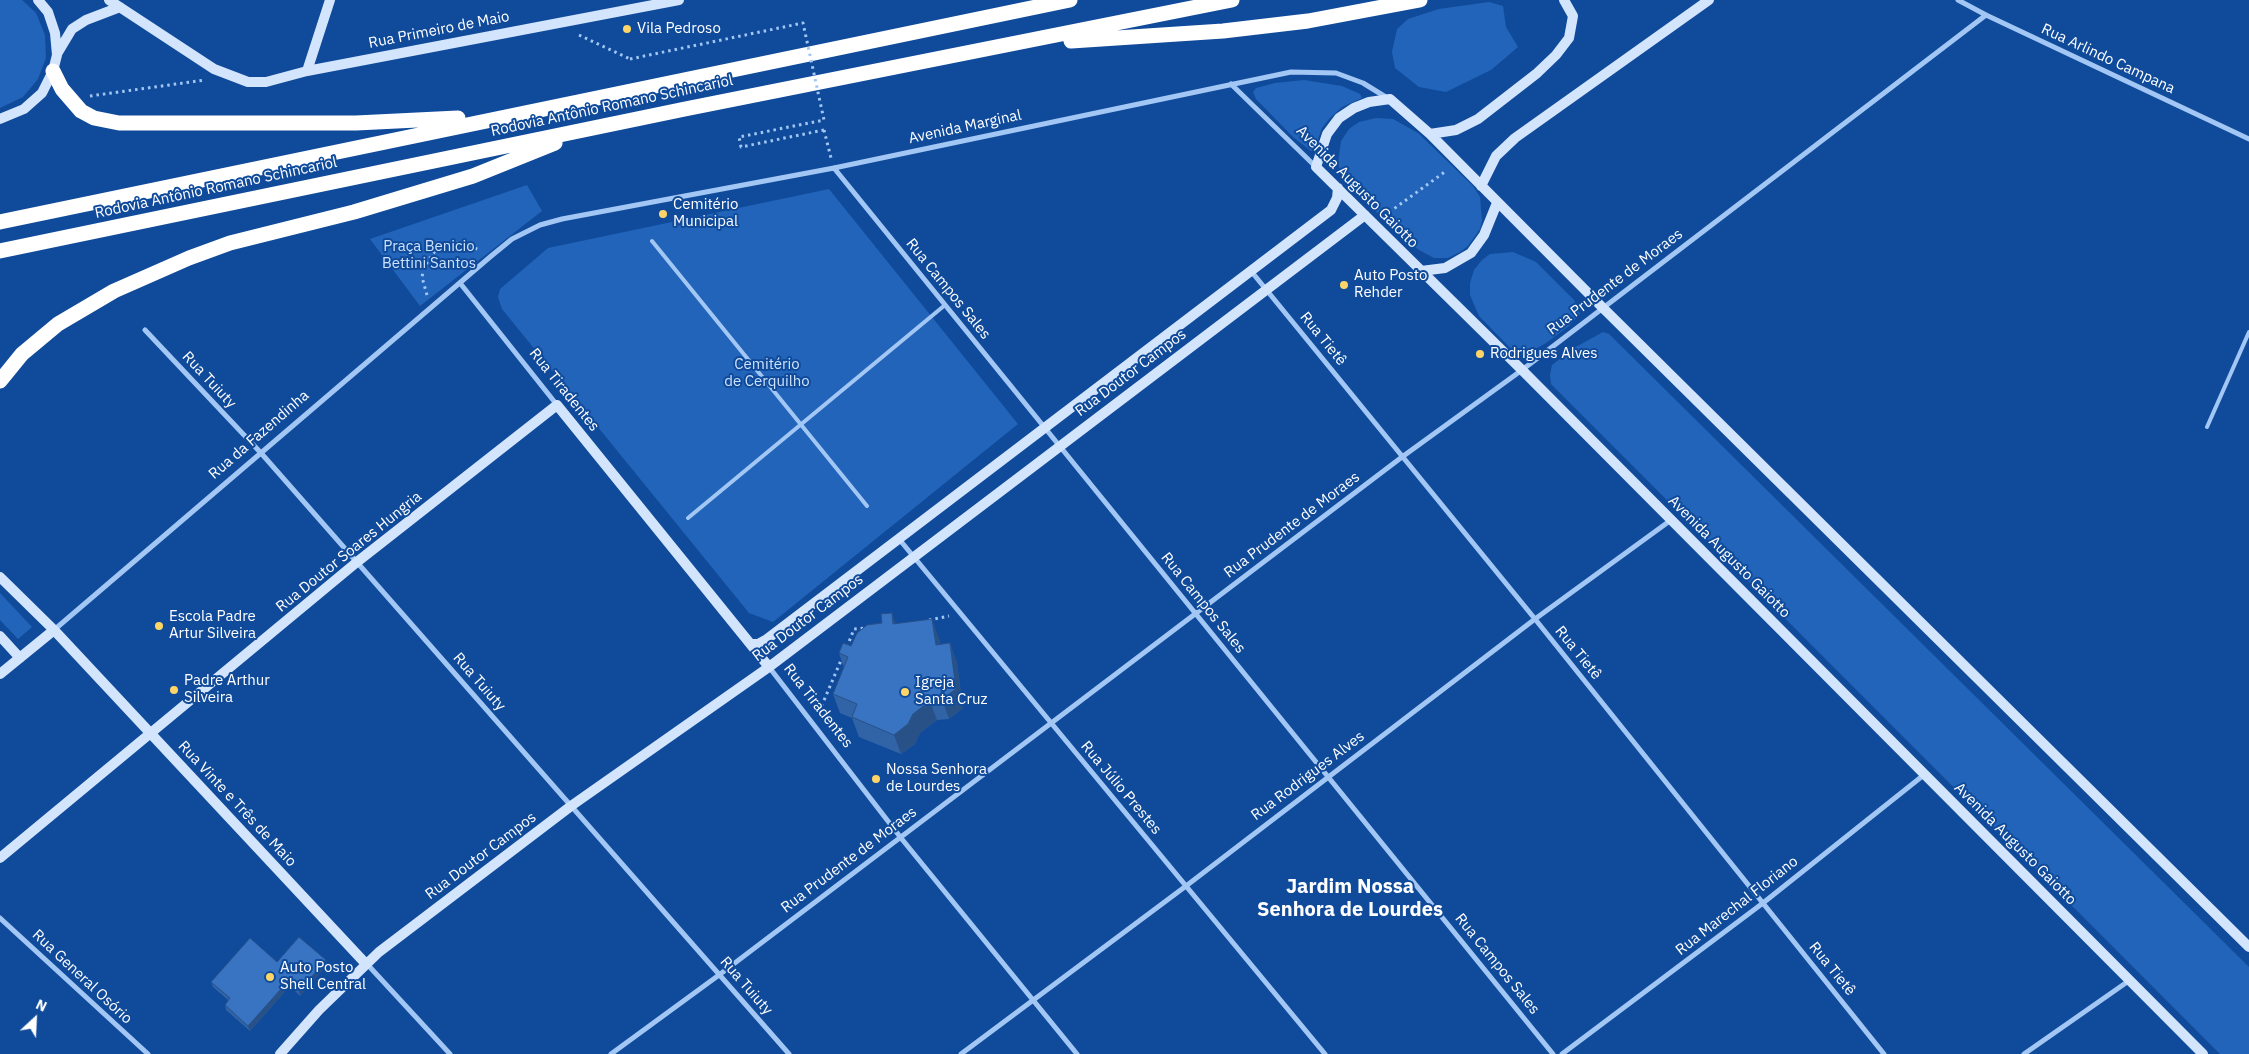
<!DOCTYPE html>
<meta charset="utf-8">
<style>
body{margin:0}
#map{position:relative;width:2249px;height:1054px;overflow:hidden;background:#104b9b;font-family:"IBM Plex Sans",sans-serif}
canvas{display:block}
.north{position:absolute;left:10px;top:994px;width:50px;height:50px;-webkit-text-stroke:4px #104b9b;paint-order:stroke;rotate:25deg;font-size:14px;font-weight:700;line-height:20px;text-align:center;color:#fff}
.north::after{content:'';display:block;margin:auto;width:18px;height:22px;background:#fff;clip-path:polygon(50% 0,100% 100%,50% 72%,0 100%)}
</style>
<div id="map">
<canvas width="2249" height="1054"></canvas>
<div class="north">N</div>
</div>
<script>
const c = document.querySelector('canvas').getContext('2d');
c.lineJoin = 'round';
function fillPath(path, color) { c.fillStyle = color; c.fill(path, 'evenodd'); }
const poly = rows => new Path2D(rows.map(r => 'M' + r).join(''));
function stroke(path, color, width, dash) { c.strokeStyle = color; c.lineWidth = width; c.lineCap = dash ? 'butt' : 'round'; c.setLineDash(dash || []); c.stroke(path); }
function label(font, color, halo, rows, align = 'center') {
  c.font = font + ' "IBM Plex Sans",sans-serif'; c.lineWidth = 4; c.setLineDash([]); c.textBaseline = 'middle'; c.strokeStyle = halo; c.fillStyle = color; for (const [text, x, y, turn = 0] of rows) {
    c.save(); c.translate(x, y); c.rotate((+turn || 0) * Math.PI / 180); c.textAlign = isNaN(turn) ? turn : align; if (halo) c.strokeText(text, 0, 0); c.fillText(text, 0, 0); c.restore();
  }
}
fillPath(poly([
 [0,0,22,0,36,13,45,35,46,58,38,79,23,97,0,108],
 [1489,2,1503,6,1506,27,1518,47,1491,70,1446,92,1419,87,1395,68,1392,52,1397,29,1408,19,1439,9],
 [1304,80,1342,86,1360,94,1362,98,1342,107,1329,119,1322,128,1314,150,1311,151,1293,137,1256,99,1253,92,1256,88,1275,83],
 [1376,118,1393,119,1418,133,1473,186,1480,197,1482,221,1480,229,1468,246,1460,252,1448,258,1434,258,1419,250,1409,243,1343,180,1338,163,1341,141,1349,129,1359,122],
 [527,185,542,211,420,306,370,239],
 [829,189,1018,424,773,622,749,613,502,309,498,297,500,289,548,248],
 [1513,252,1536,262,1574,300,1580,314,1569,326,1546,343,1524,356,1517,355,1479,316,1470,295,1470,283,1474,270,1482,260,1490,254],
 [1603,332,1609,334,2249,967,2249,1054,2220,1054,1551,384,1550,375,1552,365,1574,348],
 [0,593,32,627,18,639,0,620]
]), '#2264b9');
stroke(poly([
 [579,35,630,59],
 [90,96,205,80],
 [824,130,831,158],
 [1384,216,1446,171],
 [427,295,422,277,424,267,435,251,453,243,463,243,479,250],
 [929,620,949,616],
 [847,647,854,629,866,628],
 [819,712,842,658]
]), '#a3c7f5', 3, [2.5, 4]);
stroke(poly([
 [652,241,867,506],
 [2207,427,2249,332],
 [688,518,945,305]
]), '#a3c7f5', 4);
stroke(poly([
 [1958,0,1986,15,2249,139],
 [1231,84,1316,167],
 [834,168,1553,1054],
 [1251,271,1535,619,1884,1054],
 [460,283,557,405],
 [145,330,261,453,789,1054],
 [899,539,1325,1054],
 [54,630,490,257,512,239,540,225,562,219,834,168,1291,72,1336,73,1363,83,1389,99],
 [769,667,901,838,1077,1054],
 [0,918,148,1054],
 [367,964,450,1054],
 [611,1054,719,975,1402,457,1522,370,1986,15],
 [961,1054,1186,886,1535,619,1671,520],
 [1562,1054,1763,903,1925,774],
 [2024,1054,2130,980]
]), '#a3c7f5', 5);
stroke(poly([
 [109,0,214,69,248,82,266,82,307,71,679,0],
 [57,54,72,29,86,20,120,7],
 [307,71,330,0],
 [0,119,24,109,42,93,53,71,57,55,55,33,48,12,38,0],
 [1430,134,1456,130,1478,119,1536,74,1556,55,1569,38,1573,16,1564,0],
 [1481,186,1496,156,1515,138,1709,0],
 [1421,271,1445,268,1471,253,1484,235,1497,203],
 [0,577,54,630,366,964],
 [0,636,20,658],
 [751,644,758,644,767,639,1331,210,1337,198,1338,188],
 [0,674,54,630],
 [0,858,357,562,557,405,769,667],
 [280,1054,319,1010,379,952,571,806,769,667,1365,215],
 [2203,1054,1522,370,1316,167,1327,134,1339,118,1354,108,1369,102,1390,99,1430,134,1602,307,2249,947]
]), '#d3e5fd', 10);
stroke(poly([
 [1071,41,1223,31,1308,21,1420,0],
 [53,71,62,89,81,111,94,118,119,123,356,123,458,118],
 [0,222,1070,0],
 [0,251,685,109,1232,0],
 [0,381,22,354,58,324,114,291,189,258,230,243,354,212,473,176,555,143]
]), '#fff', 15);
stroke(poly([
 [630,59,803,23,824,120,739,137,741,147,824,130]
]), '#a3c7f5', 3, [2.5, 4]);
fillPath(poly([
 [896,623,939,638,940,644,950,643,957,663,963,708,949,719,937,720,920,733,915,744,901,754,859,737,852,718,840,713,833,694,844,668,839,653],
 [326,960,327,965,300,996,290,986,250,1031,226,1010,225,1005,228,1000,213,987,211,982,277,962]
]), '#3164a7');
fillPath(poly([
 [892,613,899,632,893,624],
 [932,619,939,638,943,664,936,645],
 [950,643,957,663,963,708,949,719,942,699],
 [930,701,937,720,920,733,915,744,901,754,894,735,913,714],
 [326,960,327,965,300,996,299,991],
 [288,981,290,986,250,1031,248,1026]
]), '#285188');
const building = poly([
 [892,613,893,624,932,619,936,645,950,643,956,689,942,699,930,701,913,714,908,724,894,735,852,717,857,704,833,694,848,657,839,653,843,643,851,646,857,633,867,625,882,623,881,614,892,613],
 [299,937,326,960,299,991,288,981,248,1026,225,1005,230,998,211,982,250,938,277,962,299,937]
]);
fillPath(building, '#3974c2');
stroke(building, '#285188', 1);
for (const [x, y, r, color] of [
 [627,29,5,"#ffd567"],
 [663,214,5,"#ffd567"],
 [1344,285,5,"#ffd567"],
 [1480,354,5,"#ffd567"],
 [159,626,5,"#ffd567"],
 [174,690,5,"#ffd567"],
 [905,692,5,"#ffd567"],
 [876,779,5,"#ffd567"],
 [270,977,5,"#ffd567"]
]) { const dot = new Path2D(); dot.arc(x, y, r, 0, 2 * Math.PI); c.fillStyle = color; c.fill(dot); stroke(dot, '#104b9b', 2); }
label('15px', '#fff', '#104b9b', [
 ["Vila Pedroso",637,29],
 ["Cemitério",673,205],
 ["Municipal",673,222],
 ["Auto Posto",1354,276],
 ["Rehder",1354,293],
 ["Rodrigues Alves",1490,354],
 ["Escola Padre",169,617],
 ["Artur Silveira",169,634],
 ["Padre Arthur",184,681],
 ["Silveira",184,698],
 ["Igreja",915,683],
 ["Santa Cruz",915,700],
 ["Nossa Senhora",886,770],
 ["de Lourdes",886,787],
 ["Auto Posto",280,968],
 ["Shell Central",280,985]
], 'left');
label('15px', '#fff', '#104b9b', [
 ["Rua Primeiro de Maio",439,30,-11],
 ["Rua Arlindo Campana",2108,59,25],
 ["Rodovia Antônio Romano Schincariol",612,106,-12],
 ["Avenida Marginal",965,127,-12],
 ["Avenida Augusto Gaiotto",1357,187,45],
 ["Rodovia Antônio Romano Schincariol",216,188,-12],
 ["Rua Prudente de Moraes",1615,282,-37],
 ["Rua Campos Sales",948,289,51],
 ["Rua Tietê",1323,339,51],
 ["Rua Doutor Campos",1131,373,-37],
 ["Rua Tuiuty",209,380,47],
 ["Rua Tiradentes",564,390,51],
 ["Rua da Fazendinha",259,435,-41],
 ["Rua Prudente de Moraes",1292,525,-37],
 ["Rua Doutor Soares Hungria",349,552,-39],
 ["Avenida Augusto Gaiotto",1729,557,45],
 ["Rua Campos Sales",1203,603,51],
 ["Rua Doutor Campos",808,618,-37],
 ["Rua Tietê",1578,653,51],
 ["Rua Tuiuty",479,682,49],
 ["Rua Tiradentes",818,706,52],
 ["Rua Rodrigues Alves",1308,776,-37],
 ["Rua Júlio Prestes",1121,788,50],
 ["Rua Vinte e Três de Maio",237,804,47],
 ["Avenida Augusto Gaiotto",2015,844,45],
 ["Rua Doutor Campos",481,856,-37],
 ["Rua Prudente de Moraes",849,860,-37],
 ["Rua Marechal Floriano",1737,906,-38],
 ["Rua Campos Sales",1497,964,51],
 ["Rua Tietê",1832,969,51],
 ["Rua General Osório",82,977,43],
 ["Rua Tuiuty",746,986,49]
]);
label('15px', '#cce2fe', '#104b9b', [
 ["Praça Benicio",429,247],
 ["Bettini Santos",429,264],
 ["Cemitério",767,365],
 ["de Cerquilho",767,382]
]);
label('bold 20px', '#fff', '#104b9b', [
 ["Jardim Nossa",1350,887],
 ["Senhora de Lourdes",1350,910]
]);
</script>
